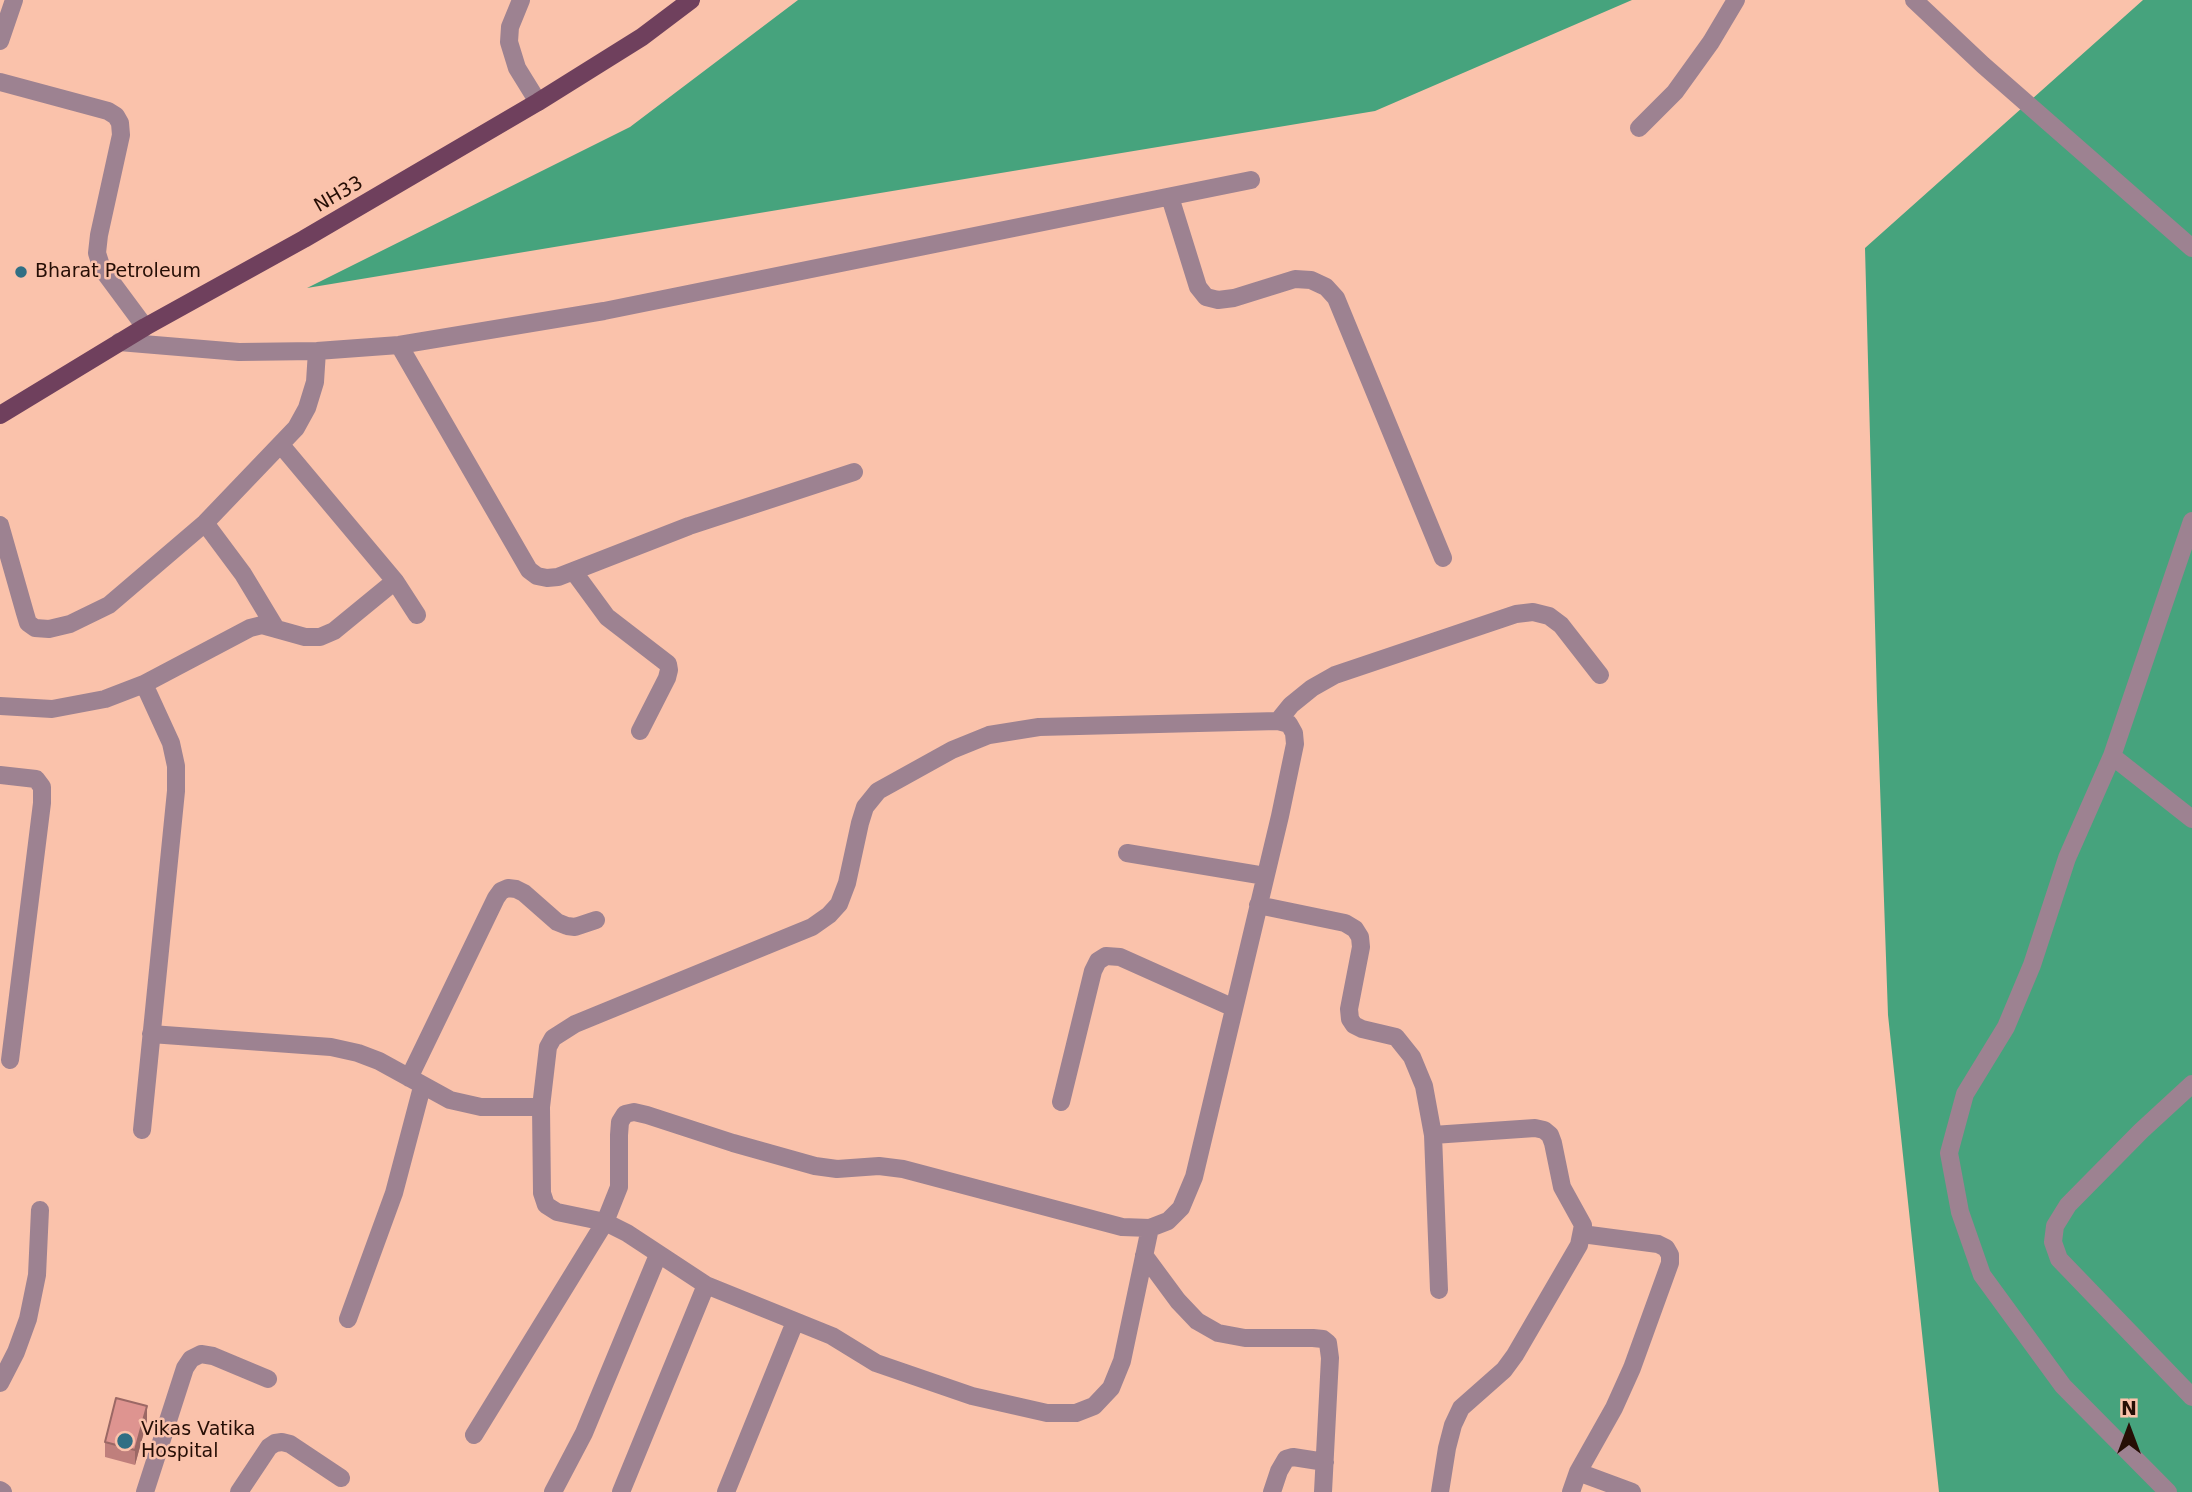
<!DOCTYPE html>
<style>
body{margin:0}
#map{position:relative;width:2192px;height:1492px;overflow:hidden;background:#fac2ab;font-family:"DejaVu Sans",sans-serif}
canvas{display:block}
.north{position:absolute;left:2094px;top:1394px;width:70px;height:70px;-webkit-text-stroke:5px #fac2ab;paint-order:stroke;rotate:0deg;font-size:19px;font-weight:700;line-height:28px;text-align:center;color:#260e05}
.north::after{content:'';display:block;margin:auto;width:24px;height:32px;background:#260e05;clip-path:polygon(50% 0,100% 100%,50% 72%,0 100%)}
</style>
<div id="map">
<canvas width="2192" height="1492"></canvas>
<div class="north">N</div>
</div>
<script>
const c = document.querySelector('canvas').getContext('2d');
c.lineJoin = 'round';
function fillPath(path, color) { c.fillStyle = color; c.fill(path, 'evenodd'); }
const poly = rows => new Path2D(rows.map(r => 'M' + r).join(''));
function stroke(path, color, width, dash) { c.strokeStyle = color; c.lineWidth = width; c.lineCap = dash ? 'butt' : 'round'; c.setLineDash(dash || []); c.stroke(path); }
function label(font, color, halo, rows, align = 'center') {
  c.font = font + ' "DejaVu Sans",sans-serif'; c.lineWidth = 5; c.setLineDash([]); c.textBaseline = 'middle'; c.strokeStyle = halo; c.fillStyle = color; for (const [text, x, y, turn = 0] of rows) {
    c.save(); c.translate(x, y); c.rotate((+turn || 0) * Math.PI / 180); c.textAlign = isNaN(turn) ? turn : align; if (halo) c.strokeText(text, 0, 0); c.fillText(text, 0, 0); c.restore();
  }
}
fillPath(poly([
 [798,0,1632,0,1375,111,307,288,630,127],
 [2143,0,2192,0,2192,1492,1939,1492,1888,1015,1877,700,1865,248]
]), '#46a37d');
stroke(poly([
 [521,0,510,27,509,42,517,68,538,102],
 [1914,0,1983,65,2192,248],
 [0,41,14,0],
 [0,82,108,111,116,116,120,123,121,135,99,235,97,253,102,269,145,327],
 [1639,128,1675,92,1711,42,1736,0],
 [1170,197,1198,287,1206,297,1218,300,1234,298,1295,279,1311,280,1326,287,1336,298,1443,558],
 [119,342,239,352,317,351,399,345,604,311,1251,180],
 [399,345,529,570,537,576,547,578,558,577,689,526,854,472],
 [281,445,395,581,417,615],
 [205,523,243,574,275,627],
 [0,525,25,613,28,623,35,628,49,629,70,624,109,605,205,523,296,428,307,408,315,382,317,351],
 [574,572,607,617,668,664,669,670,667,678,640,731],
 [0,706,52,709,105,699,144,684,250,628,262,625,305,637,320,637,334,631,395,581],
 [1278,721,1291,705,1312,688,1335,675,1516,614,1533,612,1549,616,1561,625,1600,675],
 [2112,756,2192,819],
 [0,775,36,779,42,787,42,803,10,1060],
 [1127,853,1265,876],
 [1258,905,1345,923,1355,929,1360,937,1361,947,1349,1009,1350,1019,1354,1025,1362,1029,1396,1037,1412,1057,1424,1086,1433,1135,1439,1290],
 [151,1034,331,1047,358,1053,379,1061,450,1100,481,1107,541,1107],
 [409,1078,496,898,501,891,508,888,516,889,524,893,557,922,567,926,575,927,596,920],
 [2192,1084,2141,1131,2068,1205,2055,1226,2053,1242,2059,1259,2192,1397],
 [1061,1102,1093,971,1098,961,1106,956,1120,957,1234,1008],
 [142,1130,176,791,176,766,171,743,144,684],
 [1433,1135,1535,1128,1544,1130,1550,1135,1553,1143,1562,1187,1583,1225,1579,1245,1515,1355,1504,1370,1461,1408,1453,1425,1447,1448,1440,1492],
 [1144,1255,1178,1301,1197,1321,1218,1333,1245,1338,1313,1338,1323,1339,1328,1343,1330,1358,1323,1492],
 [348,1319,394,1193,422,1087],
 [0,1383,16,1352,28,1319,37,1275,40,1210],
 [474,1435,605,1222,619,1187,619,1135,620,1122,625,1114,634,1112,647,1115,733,1143,815,1166,837,1169,879,1166,903,1169,1122,1227,1150,1228,1168,1221,1181,1208,1194,1177,1280,816,1295,744,1294,733,1289,724,1278,721,1039,727,989,735,952,750,878,791,865,807,860,823,847,883,839,904,829,915,812,927,575,1024,553,1038,548,1047,541,1107,542,1193,546,1205,557,1212,605,1222,627,1233,706,1285,832,1336,876,1363,972,1396,1047,1413,1076,1413,1094,1406,1111,1388,1122,1361,1150,1228],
 [1578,1472,1632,1492],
 [0,1490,3,1492],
 [145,1492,185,1368,191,1359,201,1354,213,1356,268,1379],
 [239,1492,269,1447,275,1443,282,1442,290,1444,341,1478],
 [553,1492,584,1433,658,1255],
 [621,1492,706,1285],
 [726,1492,795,1322],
 [1272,1492,1279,1471,1286,1459,1293,1457,1325,1462],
 [1571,1492,1578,1472,1614,1408,1632,1368,1670,1263,1670,1255,1666,1248,1658,1244,1582,1234],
 [2168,1492,2063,1386,1982,1275,1960,1212,1949,1153,1965,1094,2006,1027,2032,965,2067,858,2112,756,2192,521]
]), '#9d8291', 18);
stroke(poly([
 [0,415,145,327,304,239,538,102,642,37,691,0]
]), '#6f405d', 18);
fillPath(poly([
 [147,1421,135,1465,105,1457,105,1442]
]), '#bf7f7c');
fillPath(poly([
 [147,1406,147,1421,135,1465,135,1450]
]), '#9b6865');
const building = poly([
 [116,1398,147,1406,135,1450,105,1442,116,1398]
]);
fillPath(building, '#de9490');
stroke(building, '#9b6865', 2);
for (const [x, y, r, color] of [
 [21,272,7,"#306f84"],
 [125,1441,9,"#306f84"]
]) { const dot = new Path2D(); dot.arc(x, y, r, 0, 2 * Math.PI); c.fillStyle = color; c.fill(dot); stroke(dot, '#fac2ab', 2.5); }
label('19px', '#260e05', '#fac2ab', [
 ["NH33",339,195,-30]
]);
label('19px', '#260e05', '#fac2ab', [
 ["Bharat Petroleum",35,272],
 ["Vikas Vatika",141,1430],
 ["Hospital",141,1452]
], 'left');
</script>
